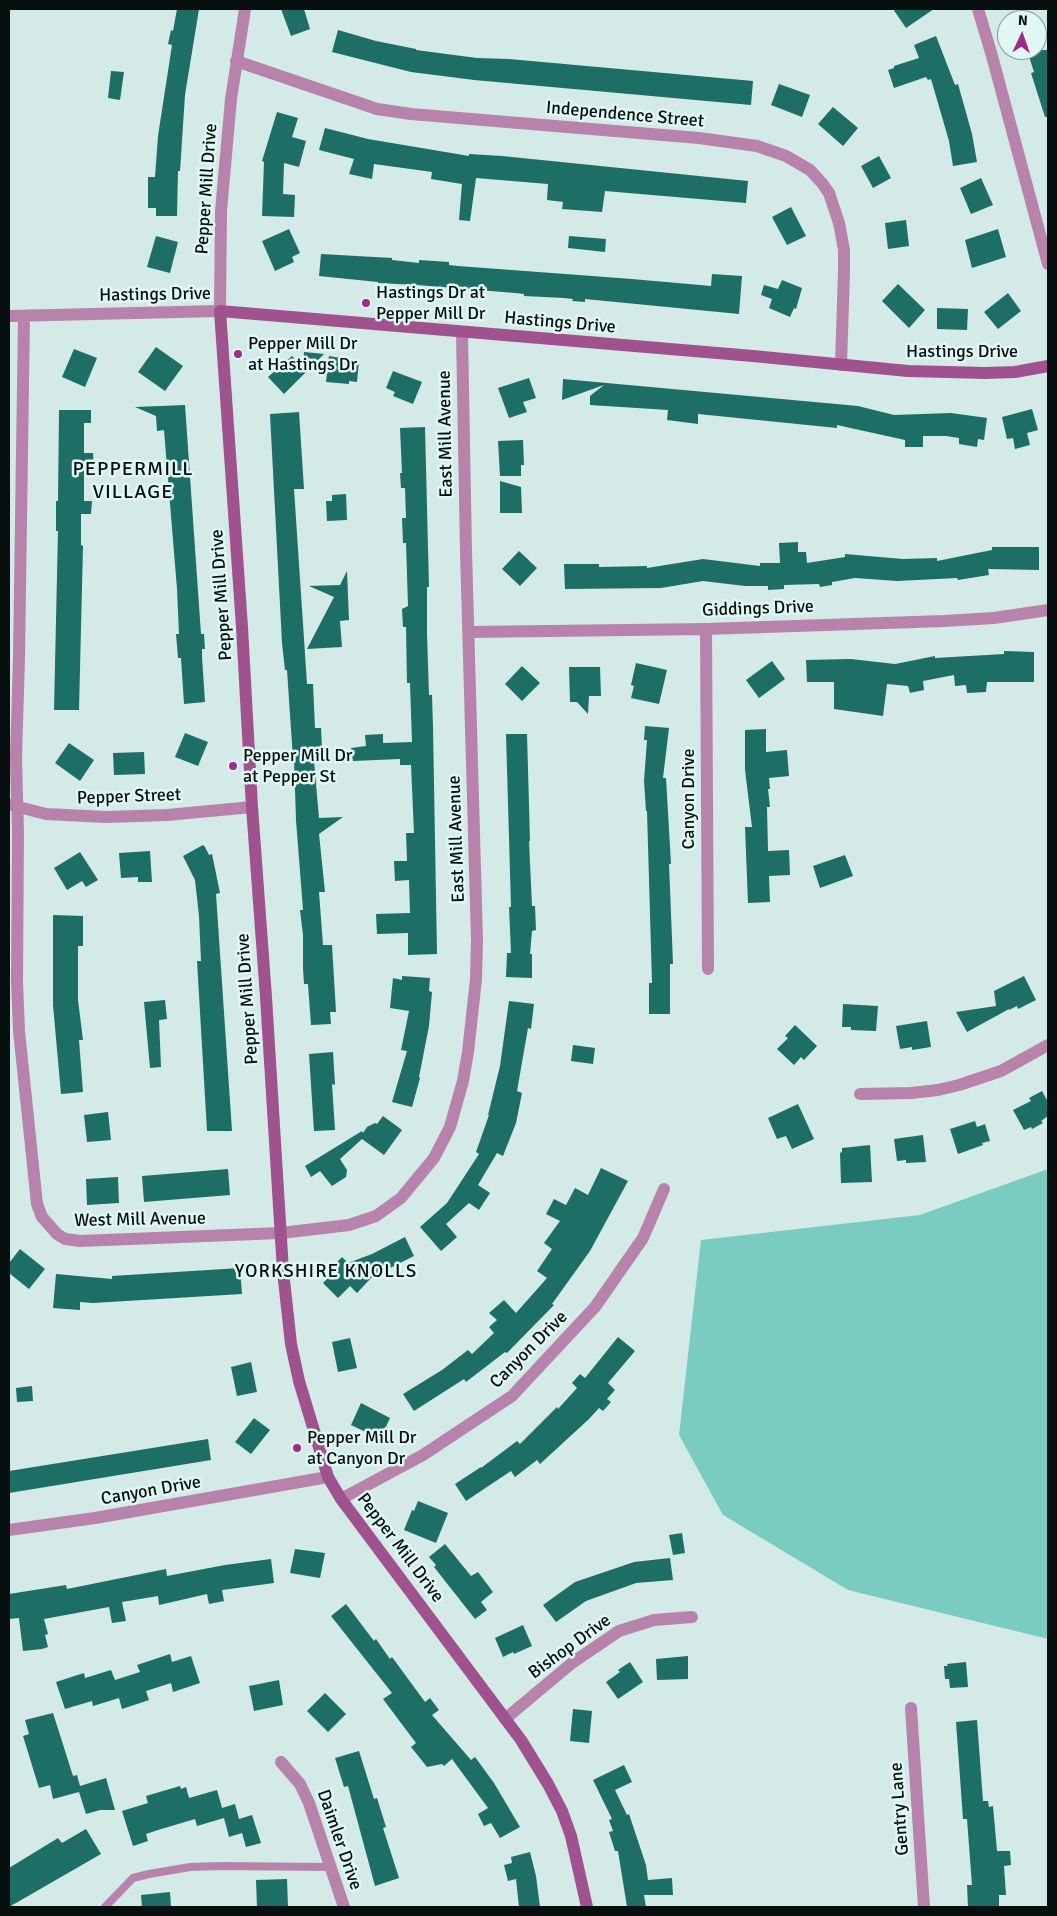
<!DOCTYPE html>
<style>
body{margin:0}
#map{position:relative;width:1057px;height:1916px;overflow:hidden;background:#d3eae6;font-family:Signika,sans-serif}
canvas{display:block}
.frame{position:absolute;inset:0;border:10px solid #08100f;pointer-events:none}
.north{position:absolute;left:997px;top:10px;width:50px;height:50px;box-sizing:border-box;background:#e0f7f3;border:1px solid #8a9b98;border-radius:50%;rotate:3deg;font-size:14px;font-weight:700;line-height:20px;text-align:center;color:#08100f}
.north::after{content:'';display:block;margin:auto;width:18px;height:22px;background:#9d2b88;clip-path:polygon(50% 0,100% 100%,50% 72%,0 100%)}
</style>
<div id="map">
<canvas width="1057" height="1916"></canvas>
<div class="frame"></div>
<div class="north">N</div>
</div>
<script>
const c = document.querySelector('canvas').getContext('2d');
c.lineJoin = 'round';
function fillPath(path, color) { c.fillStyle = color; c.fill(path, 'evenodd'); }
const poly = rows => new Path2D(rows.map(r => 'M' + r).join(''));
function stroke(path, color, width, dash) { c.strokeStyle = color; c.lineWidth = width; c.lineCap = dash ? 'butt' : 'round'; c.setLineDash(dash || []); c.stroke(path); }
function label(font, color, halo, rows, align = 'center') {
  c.font = font + ' Signika,sans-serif'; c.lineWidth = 5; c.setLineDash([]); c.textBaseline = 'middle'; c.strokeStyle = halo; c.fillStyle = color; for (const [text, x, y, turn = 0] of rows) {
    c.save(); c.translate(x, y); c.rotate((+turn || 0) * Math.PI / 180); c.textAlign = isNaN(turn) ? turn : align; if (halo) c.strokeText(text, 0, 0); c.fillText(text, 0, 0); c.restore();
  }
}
fillPath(poly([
 [1048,1169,1048,1639,848,1590,723,1515,679,1435,701,1240,920,1215]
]), '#7acbc0');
fillPath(poly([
 [177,9,199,9,185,95,180,171,178,171,177,216,156,216,156,208,148,208,148,177,155,177,158,136,172,45,168,44,171,30,173,31],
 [281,9,304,9,310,29,291,36],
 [893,9,934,9,906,28],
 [338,30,376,41,416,49,416,50,477,58,509,59,753,81,751,105,474,80,411,72,332,52],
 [936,36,955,85,958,84,972,134,977,162,953,166,949,141,931,79,928,80,926,77,894,88,888,70,894,68,894,66,919,58,914,45],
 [1027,50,1048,50,1048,117,1045,117,1031,73,1034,72],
 [111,71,124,72,120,100,108,98],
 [779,84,810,95,802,117,771,105],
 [833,107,858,128,843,146,818,124],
 [277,112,298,118,292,137,306,141,299,167,284,163,283,194,295,195,294,217,262,216,264,162,262,161],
 [325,128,368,139,469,156,469,154,502,156,748,181,746,203,605,191,602,212,562,209,563,202,547,200,548,184,476,178,470,221,459,220,462,184,431,179,432,172,374,164,372,179,349,174,354,159,319,150],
 [879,156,891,178,873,188,861,166],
 [981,178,993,205,971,214,960,188],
 [791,207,806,236,787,245,772,217],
 [906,220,909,246,888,249,885,223],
 [289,229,300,253,292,257,294,262,275,271,262,241],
 [998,229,1006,257,972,268,965,240],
 [156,236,178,242,170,273,147,267],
 [569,236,606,239,605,252,568,248],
 [321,254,392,258,392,260,419,263,419,260,449,262,449,265,458,266,632,279,711,286,712,274,742,276,739,314,585,299,585,302,572,301,573,299,564,298,524,296,524,294,515,293,417,285,378,283,378,282,319,276],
 [782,280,802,288,796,309,794,308,790,317,769,308,772,299,761,295,764,285,778,289],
 [898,284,925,310,909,328,882,301],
 [1008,293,1021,311,998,329,984,312],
 [937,308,968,309,967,330,937,329],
 [156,347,183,366,165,391,138,372],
 [74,349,97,358,85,387,62,377],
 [304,352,324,354,284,394,268,377,292,356,303,367],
 [329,356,359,361,357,382,349,381,349,384,326,382],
 [393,371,422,382,413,404,393,396,395,392,386,388],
 [529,378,536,398,523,402,527,412,509,418,498,388],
 [563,379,858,406,894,415,951,413,987,418,984,440,978,439,977,447,959,444,959,438,946,436,923,436,923,447,905,447,905,440,837,425,837,428,698,414,698,424,667,420,668,410,590,405,590,396,604,385,562,400],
 [185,405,201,634,204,634,205,649,202,649,202,657,205,702,184,704,181,658,178,658,176,634,179,634,177,589,164,430,157,431,156,416,135,407],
 [1032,409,1038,430,1027,433,1030,445,1015,449,1013,438,1007,439,1002,417],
 [59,410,91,410,91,423,84,423,84,453,93,453,94,468,84,468,84,501,92,501,91,514,81,514,81,545,83,546,79,710,54,710,58,531,56,531,56,501,58,501],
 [299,412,304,489,294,489,307,684,313,684,315,728,321,728,322,748,313,749,319,818,343,817,319,834,325,892,319,892,323,945,332,945,336,1012,330,1012,331,1024,311,1025,308,984,304,984,303,968,303,935,300,910,303,910,296,820,294,759,293,759,287,670,285,670,282,643,270,414],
 [425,427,429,587,427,587,427,634,429,695,432,695,433,727,437,954,408,955,408,933,377,934,376,914,410,913,409,880,395,881,394,861,407,861,406,833,414,833,411,765,400,765,400,759,353,761,351,748,366,746,365,735,383,734,383,743,412,742,410,683,407,683,406,627,403,627,402,609,408,606,406,543,403,543,402,518,406,518,405,488,401,488,400,473,402,473,400,428],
 [523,440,524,465,521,465,521,476,500,476,498,441],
 [500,481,521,487,522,513,500,513],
 [346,494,347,520,327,521,326,501,332,501,332,495],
 [798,542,798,552,806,552,807,563,845,557,845,554,903,559,937,558,937,561,992,550,992,547,1039,547,1039,570,988,569,989,575,958,580,957,578,897,581,855,578,832,582,832,585,820,587,819,584,784,585,784,589,768,590,768,586,745,586,703,581,661,588,565,589,564,564,599,564,599,567,647,566,647,568,703,559,760,566,760,563,780,563,779,543],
 [519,551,537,568,520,586,502,569],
 [347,571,349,620,340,621,342,647,307,649,334,597,309,586,340,585],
 [1004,651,1034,652,1034,682,987,682,986,692,967,693,966,685,955,686,954,675,923,681,924,690,910,693,908,686,887,684,883,716,834,709,834,682,807,682,806,660,851,659,895,664,935,656,935,658,1004,654],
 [772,661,785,679,759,698,746,680],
 [636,663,667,670,659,704,631,698,634,686,631,685],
 [522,666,540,683,522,701,505,684],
 [569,667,600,667,601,696,589,696,588,714,577,702,570,702],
 [645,726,669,728,663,778,666,778,671,864,669,864,673,964,670,964,670,1014,649,1014,649,983,652,983,647,811,646,811,644,781,647,740,644,740],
 [766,729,766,752,787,750,789,776,769,778,770,789,768,789,770,807,767,807,768,851,789,850,790,875,769,876,770,902,748,903,745,827,752,827,745,770,745,730],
 [185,733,208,742,198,766,175,757],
 [506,734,527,734,530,841,529,841,532,906,535,906,536,930,532,931,530,954,532,954,532,978,506,977,507,953,511,953,509,907,511,907],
 [69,743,94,760,80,781,55,763],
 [144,752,145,774,114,775,113,753],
 [203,845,205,847,209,855,212,854,220,893,216,894,232,1131,207,1131,197,961,201,961,199,916,195,880,183,856],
 [150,851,152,882,138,882,138,877,121,878,119,853],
 [80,852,98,880,86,887,82,881,67,890,54,868],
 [845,855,853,876,820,888,813,866],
 [53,915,83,916,83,946,78,946,78,1000,83,1040,79,1040,83,1092,61,1094,53,1005],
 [402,976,430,978,429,991,432,992,429,1026,419,1077,420,1078,412,1107,392,1102,407,1051,401,1050,409,1011,390,1008,393,978,402,980],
 [1024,976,1036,1000,1018,1009,1017,1006,1009,1010,1009,1009,967,1032,956,1012,996,1006,994,991],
 [165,1000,167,1019,159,1020,161,1067,150,1068,144,1002],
 [509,1001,534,1004,531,1029,528,1028,517,1091,522,1093,516,1123,503,1156,497,1153,478,1185,490,1193,479,1210,469,1203,446,1224,457,1237,441,1251,420,1227,447,1203,479,1154,476,1152,489,1115,488,1115,500,1066],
 [843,1004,878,1006,876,1031,851,1030,851,1027,842,1027],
 [927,1021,931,1047,912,1050,912,1047,900,1049,896,1026],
 [795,1025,817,1046,804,1060,801,1057,794,1065,777,1049,788,1038,785,1036],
 [573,1045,595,1048,593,1064,571,1061],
 [333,1052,335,1085,332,1084,335,1130,314,1131,309,1054],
 [1042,1091,1048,1102,1048,1116,1041,1121,1043,1123,1032,1129,1031,1127,1024,1130,1013,1110,1031,1101,1029,1098],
 [798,1104,814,1139,792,1149,786,1136,777,1139,768,1118],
 [108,1112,111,1140,87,1142,84,1115],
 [383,1116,402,1130,384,1155,362,1139,340,1159,347,1170,346,1177,332,1186,320,1171,311,1177,305,1166,362,1131,363,1133,367,1127,375,1123,377,1124],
 [975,1121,977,1127,985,1124,990,1141,982,1143,983,1145,958,1154,950,1129],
 [923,1135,926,1162,906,1163,906,1160,897,1161,894,1139],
 [870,1145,872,1182,841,1183,840,1153,842,1152,842,1148],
 [601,1168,628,1181,590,1251,552,1304,554,1305,507,1353,505,1352,466,1382,464,1379,414,1411,403,1394,442,1370,468,1350,472,1354,494,1333,489,1327,497,1320,489,1313,504,1300,516,1313,547,1278,537,1271,552,1249,544,1243,560,1221,546,1214,554,1199,566,1205,575,1188,588,1195],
 [228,1169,230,1195,144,1202,142,1176],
 [118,1177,119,1203,87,1205,86,1179],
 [405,1237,414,1256,372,1277,357,1293,350,1286,338,1298,323,1283,331,1275,328,1271,342,1257,348,1263,372,1254],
 [20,1249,45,1269,29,1289,9,1273,9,1263],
 [240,1268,242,1294,93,1303,80,1302,80,1310,53,1308,56,1274,112,1279,112,1276],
 [618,1337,635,1351,608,1383,615,1390,607,1399,611,1402,603,1411,599,1408,589,1419,540,1464,537,1460,515,1477,511,1471,466,1501,455,1484,481,1467,481,1468,517,1441,520,1444,557,1407,558,1409,577,1388,572,1383,580,1374,585,1378],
 [350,1338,357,1368,338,1372,332,1342],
 [251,1362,257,1392,237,1396,231,1367],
 [32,1386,33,1401,17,1402,16,1388],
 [361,1403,390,1418,381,1437,371,1432,370,1434,351,1425],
 [254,1418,270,1430,251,1454,235,1442],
 [208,1439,211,1460,9,1493,9,1471],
 [418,1501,448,1513,436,1543,404,1530,412,1510,414,1511],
 [682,1533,685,1553,673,1555,669,1535],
 [445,1544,471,1576,478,1572,493,1592,481,1602,487,1610,475,1619,434,1567,436,1565,429,1557],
 [295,1549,325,1553,320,1578,290,1573],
 [670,1558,673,1580,636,1583,586,1601,556,1622,543,1605,575,1582,634,1562],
 [271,1559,274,1583,222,1590,224,1601,209,1604,207,1594,159,1605,158,1596,122,1602,126,1621,112,1623,109,1607,44,1619,48,1634,45,1635,48,1647,42,1649,23,1651,19,1618,9,1619,9,1594,66,1585,67,1589,166,1569,167,1576,225,1565],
 [346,1604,374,1641,376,1639,390,1659,392,1657,425,1702,430,1698,439,1710,432,1715,471,1760,475,1757,494,1783,520,1827,500,1838,491,1823,484,1826,478,1814,488,1808,452,1759,444,1766,442,1764,427,1767,411,1747,416,1743,383,1699,392,1693,331,1616],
 [523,1625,532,1646,514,1654,513,1652,503,1657,495,1638],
 [170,1654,172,1662,191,1656,200,1683,173,1692,171,1683,146,1691,149,1700,122,1709,119,1698,93,1706,92,1701,65,1709,56,1682,84,1673,85,1678,111,1670,115,1680,140,1672,137,1665],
 [688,1656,688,1679,657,1680,656,1659],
 [630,1662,643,1682,618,1699,606,1682,620,1672,618,1670],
 [966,1662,968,1687,950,1688,949,1679,945,1679,944,1666,948,1666,947,1664],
 [279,1680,283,1705,254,1711,249,1686],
 [325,1693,346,1714,328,1732,307,1711],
 [573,1709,592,1711,589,1743,570,1741],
 [53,1713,73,1776,77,1775,80,1786,106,1778,115,1810,100,1810,86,1814,79,1792,53,1799,50,1785,39,1788,23,1736,29,1734,25,1720],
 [977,1720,983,1801,988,1801,989,1807,993,1806,997,1851,1010,1851,1011,1865,1004,1866,1006,1895,999,1895,999,1907,968,1907,967,1885,972,1885,967,1819,963,1819,956,1722],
 [359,1751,374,1799,377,1798,386,1827,383,1828,399,1878,375,1886,348,1786,344,1787,335,1758],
 [624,1765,632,1782,615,1790,627,1815,629,1814,646,1865,648,1880,672,1878,673,1895,644,1895,646,1907,627,1907,618,1851,615,1851,609,1832,613,1831,609,1820,612,1819,593,1780],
 [180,1786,181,1789,186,1787,189,1798,217,1790,222,1808,235,1804,239,1819,252,1815,261,1843,246,1847,242,1833,229,1837,224,1818,197,1826,195,1819,158,1830,146,1834,148,1841,133,1846,122,1811,148,1803,146,1796],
 [86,1829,101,1854,9,1907,9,1868,58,1838,62,1843],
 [530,1852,536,1876,540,1907,519,1907,516,1879,508,1881,504,1865,512,1863,511,1857],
 [287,1879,288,1907,257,1907,256,1880],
 [170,1892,171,1907,142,1907,141,1895]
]), '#1d6e65');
stroke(poly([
 [105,1907,133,1878,149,1874,190,1867,220,1866,330,1867]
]), '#b883ab', 8);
stroke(poly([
 [978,9,992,56,1048,264],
 [236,61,377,109,411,114,699,138,757,146,786,156,810,170,822,183,829,193,839,223,844,250,844,272,841,365],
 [9,316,220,311,221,211,231,99,245,9],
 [24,316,19,657,16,758,18,832,17,982,19,1031,37,1204,42,1217,57,1234,65,1239,80,1241,281,1233,349,1225,376,1216,401,1198,434,1158,450,1127,463,1081,468,1052,476,979,477,940,466,551,462,333],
 [706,629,708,969],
 [469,632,706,629,944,621,994,618,1048,610],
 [11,805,46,814,106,817,167,815,252,807],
 [860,1094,911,1093,938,1090,959,1085,1001,1071,1048,1045],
 [341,1499,423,1455,512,1396,595,1307,643,1238,664,1189],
 [9,1530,95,1518,328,1477],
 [911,1708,924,1907],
 [505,1719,572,1663,619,1631,654,1620,692,1617],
 [281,1762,300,1784,309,1803,344,1907]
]), '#b883ab', 12);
stroke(poly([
 [587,1907,571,1836,562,1811,548,1784,521,1740,341,1499,328,1477,299,1381,291,1344,283,1271,266,997,252,807,242,627,220,311,753,356,908,371,985,373,1015,372,1048,366]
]), '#9f528e', 12);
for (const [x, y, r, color] of [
 [366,303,5,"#9d2b88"],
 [238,354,5,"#9d2b88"],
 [233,766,5,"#9d2b88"],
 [297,1448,5,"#9d2b88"]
]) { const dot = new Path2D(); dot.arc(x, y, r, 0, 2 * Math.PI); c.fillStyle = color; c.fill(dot); stroke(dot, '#e0f7f3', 2); }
label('18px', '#08100f', '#e0f7f3', [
 ["Independence Street",625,115,5],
 ["Pepper Mill Drive",207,189,-86],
 ["Hastings Drive",155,295,-1],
 ["Hastings Drive",560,323,5],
 ["Hastings Drive",962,352],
 ["East Mill Avenue",446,434,-91],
 ["Pepper Mill Drive",222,595,-94],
 ["Giddings Drive",758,609,-2],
 ["Pepper Street",129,797,-2],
 ["Canyon Drive",689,799,-90],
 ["East Mill Avenue",457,839,-92],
 ["Pepper Mill Drive",248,999,-94],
 ["West Mill Avenue",140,1220,-1],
 ["Canyon Drive",529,1350,-45],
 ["Canyon Drive",151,1491,-10],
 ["Pepper Mill Drive",400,1548,53],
 ["Bishop Drive",570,1647,-36],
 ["Gentry Lane",900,1809,-94],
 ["Daimler Drive",339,1840,71]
]);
label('18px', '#08100f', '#e0f7f3', [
 ["Hastings Dr at",376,293],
 ["Pepper Mill Dr",376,314],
 ["Pepper Mill Dr",248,344],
 ["at Hastings Dr",248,365],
 ["Pepper Mill Dr",243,756],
 ["at Pepper St",243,777],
 ["Pepper Mill Dr",307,1438],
 ["at Canyon Dr",307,1459]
], 'left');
c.letterSpacing = '1px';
label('19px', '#08100f', '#e0f7f3', [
 ["YORKSHIRE KNOLLS",326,1272]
]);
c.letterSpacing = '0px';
c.letterSpacing = '1px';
label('20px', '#08100f', '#e0f7f3', [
 ["PEPPERMILL",133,470],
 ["VILLAGE",133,493]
]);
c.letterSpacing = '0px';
</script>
